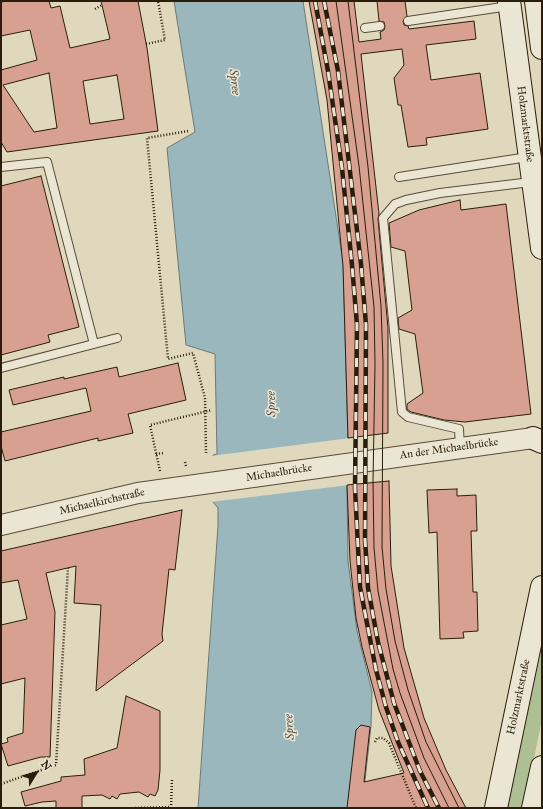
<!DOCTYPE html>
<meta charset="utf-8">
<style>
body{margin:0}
#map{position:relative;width:543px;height:809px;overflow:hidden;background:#e0d8bc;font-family:"IM FELL Great Primer",serif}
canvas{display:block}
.frame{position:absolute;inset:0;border:2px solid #2b1d0b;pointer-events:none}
.north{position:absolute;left:16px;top:753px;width:40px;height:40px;-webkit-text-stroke:3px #ebe6d3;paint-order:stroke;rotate:53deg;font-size:11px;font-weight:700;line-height:16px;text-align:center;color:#2b1d0b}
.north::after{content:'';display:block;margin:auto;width:14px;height:18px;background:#2b1d0b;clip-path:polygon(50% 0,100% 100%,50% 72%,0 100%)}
</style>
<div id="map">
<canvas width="543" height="809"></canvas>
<div class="frame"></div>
<div class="north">N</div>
</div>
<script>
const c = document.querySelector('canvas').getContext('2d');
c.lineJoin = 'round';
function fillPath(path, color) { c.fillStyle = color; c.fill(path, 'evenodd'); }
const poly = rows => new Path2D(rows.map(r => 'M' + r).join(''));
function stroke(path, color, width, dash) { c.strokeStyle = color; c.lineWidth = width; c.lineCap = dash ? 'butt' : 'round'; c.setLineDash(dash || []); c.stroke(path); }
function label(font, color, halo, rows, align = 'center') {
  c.font = font + ' "IM FELL Great Primer",serif'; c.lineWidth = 3; c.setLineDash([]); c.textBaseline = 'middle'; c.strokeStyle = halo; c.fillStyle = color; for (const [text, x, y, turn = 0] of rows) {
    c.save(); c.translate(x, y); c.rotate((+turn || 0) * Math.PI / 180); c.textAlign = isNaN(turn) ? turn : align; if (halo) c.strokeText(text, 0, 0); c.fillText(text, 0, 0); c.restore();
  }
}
fillPath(poly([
 [542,637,542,719,524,808,506,808]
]), '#aebf93');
const water = poly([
 [174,1,303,1,343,262,348,438,347,490,348,561,357,631,372,692,371,726,362,808,198,808,218,526,218,508,213,502,213,455,217,454,215,354,186,345,167,148,195,132,174,1]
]);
fillPath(water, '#99b7bc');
stroke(water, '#6d7975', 1);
fillPath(poly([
 [350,438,349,485,211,502,211,456]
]), '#e0d8bc');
const building = poly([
 [7,1,49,1,51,8,60,6,70,48,110,39,101,1,138,1,147,48,158,131,7,152,1,142,1,70,37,60,30,30,1,36,1,2,7,1],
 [49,73,57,128,34,132,3,85,49,73],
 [117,75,124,119,90,124,83,81,117,75],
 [309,1,354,1,359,42,381,39,380,32,384,30,385,26,384,22,379,21,377,1,405,1,407,16,403,21,404,25,408,26,409,29,474,21,476,39,426,45,431,80,480,73,488,129,426,138,427,145,408,147,401,105,398,105,394,78,404,65,402,49,361,54,379,214,378,219,388,328,388,433,348,438,343,266,327,100,309,1],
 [41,176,79,327,48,335,50,342,1,355,1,186,41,176],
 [460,200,461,210,506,204,531,414,465,422,444,420,411,412,407,409,407,404,423,393,415,334,399,329,398,318,412,310,405,251,391,247,389,223,419,210,460,200],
 [178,363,186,400,128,414,133,433,98,441,98,438,5,461,1,446,1,432,91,411,86,388,13,405,9,390,64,377,64,379,117,367,119,377,178,363],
 [389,481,391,566,404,648,424,718,446,770,466,808,347,808,356,730,361,725,370,727,364,782,404,773,379,710,362,647,356,618,350,561,347,485,389,481],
 [457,489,457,496,476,495,477,531,471,531,473,592,477,592,478,631,463,632,464,638,440,639,437,532,429,533,427,490,457,489],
 [182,510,175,570,169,569,162,634,163,641,96,691,101,605,74,603,76,566,46,573,55,612,50,757,41,757,8,766,1,744,8,742,7,738,23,733,25,678,1,684,1,625,27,619,18,580,1,583,1,551,182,510],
 [126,696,160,711,160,770,158,790,155,796,150,794,148,797,139,792,120,794,117,799,112,796,110,799,102,795,82,796,82,808,56,808,56,801,42,802,25,806,21,792,61,781,61,777,85,775,84,759,117,748,126,696]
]);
fillPath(building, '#d7a090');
stroke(building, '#2b1d0b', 1);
const service = poly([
 [408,21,509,6],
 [365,28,380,26],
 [1,167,47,162,94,344],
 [399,177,528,157],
 [1,368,117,338],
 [460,448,459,429,408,417,402,412,383,218,395,204,406,200,440,193,531,182]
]);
const tertiary = poly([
 [1,525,138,493,533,438]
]);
const secondary = poly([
 [509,1,542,248],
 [536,1,542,48],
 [533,438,542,442],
 [496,808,542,587],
 [533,808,542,767]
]);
stroke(service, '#584c37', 10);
stroke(tertiary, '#584c37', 22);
stroke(secondary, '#2b1d0b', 24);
stroke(poly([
 [95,9,102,5],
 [146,44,165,40,158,1],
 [188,131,147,138,168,359,193,353,205,398,206,453],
 [156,454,164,453],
 [185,462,186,466],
 [160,471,150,425,212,410],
 [375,742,377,738,383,738,389,743,416,808],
 [1,784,56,765,68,568],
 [135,808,171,807],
 [171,808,172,779]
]), '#2b1d0b', 2.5, [1, 2]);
stroke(service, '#ebe6d3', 8);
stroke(tertiary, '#ebe6d3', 20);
stroke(secondary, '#ebe6d3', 22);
stroke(poly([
 [336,1,359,166,374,307,375,364,373,482,374,548,378,591,393,669,400,693,424,758,449,808],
 [348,1,368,167,381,306,383,363,382,547,386,589,395,641,408,690,426,742,459,808]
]), '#2b1d0b', 1);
const rail = poly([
 [315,1,328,71,342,168,352,265,357,325,355,488,360,587,376,670,386,707,398,742,428,808],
 [324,1,338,71,361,264,366,325,365,539,368,588,378,642,394,703,420,771,439,808]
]);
stroke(rail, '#2b1d0b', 4.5);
stroke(rail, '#ebe6d3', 3, [9]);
label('11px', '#2b1d0b', '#ebe6d3', [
 ["Holzmarktstraße",525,124,83],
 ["An der Michaelbrücke",449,449,-8],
 ["Michaelbrücke",279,473,-9],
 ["Michaelkirchstraße",102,502,-13],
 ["Holzmarktstraße",519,697,-78]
]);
label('italic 12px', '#4c4b40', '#ebe6d3', [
 ["Spree",234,82,83],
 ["Spree",272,404,-91],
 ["Spree",290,727,-94]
]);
</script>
